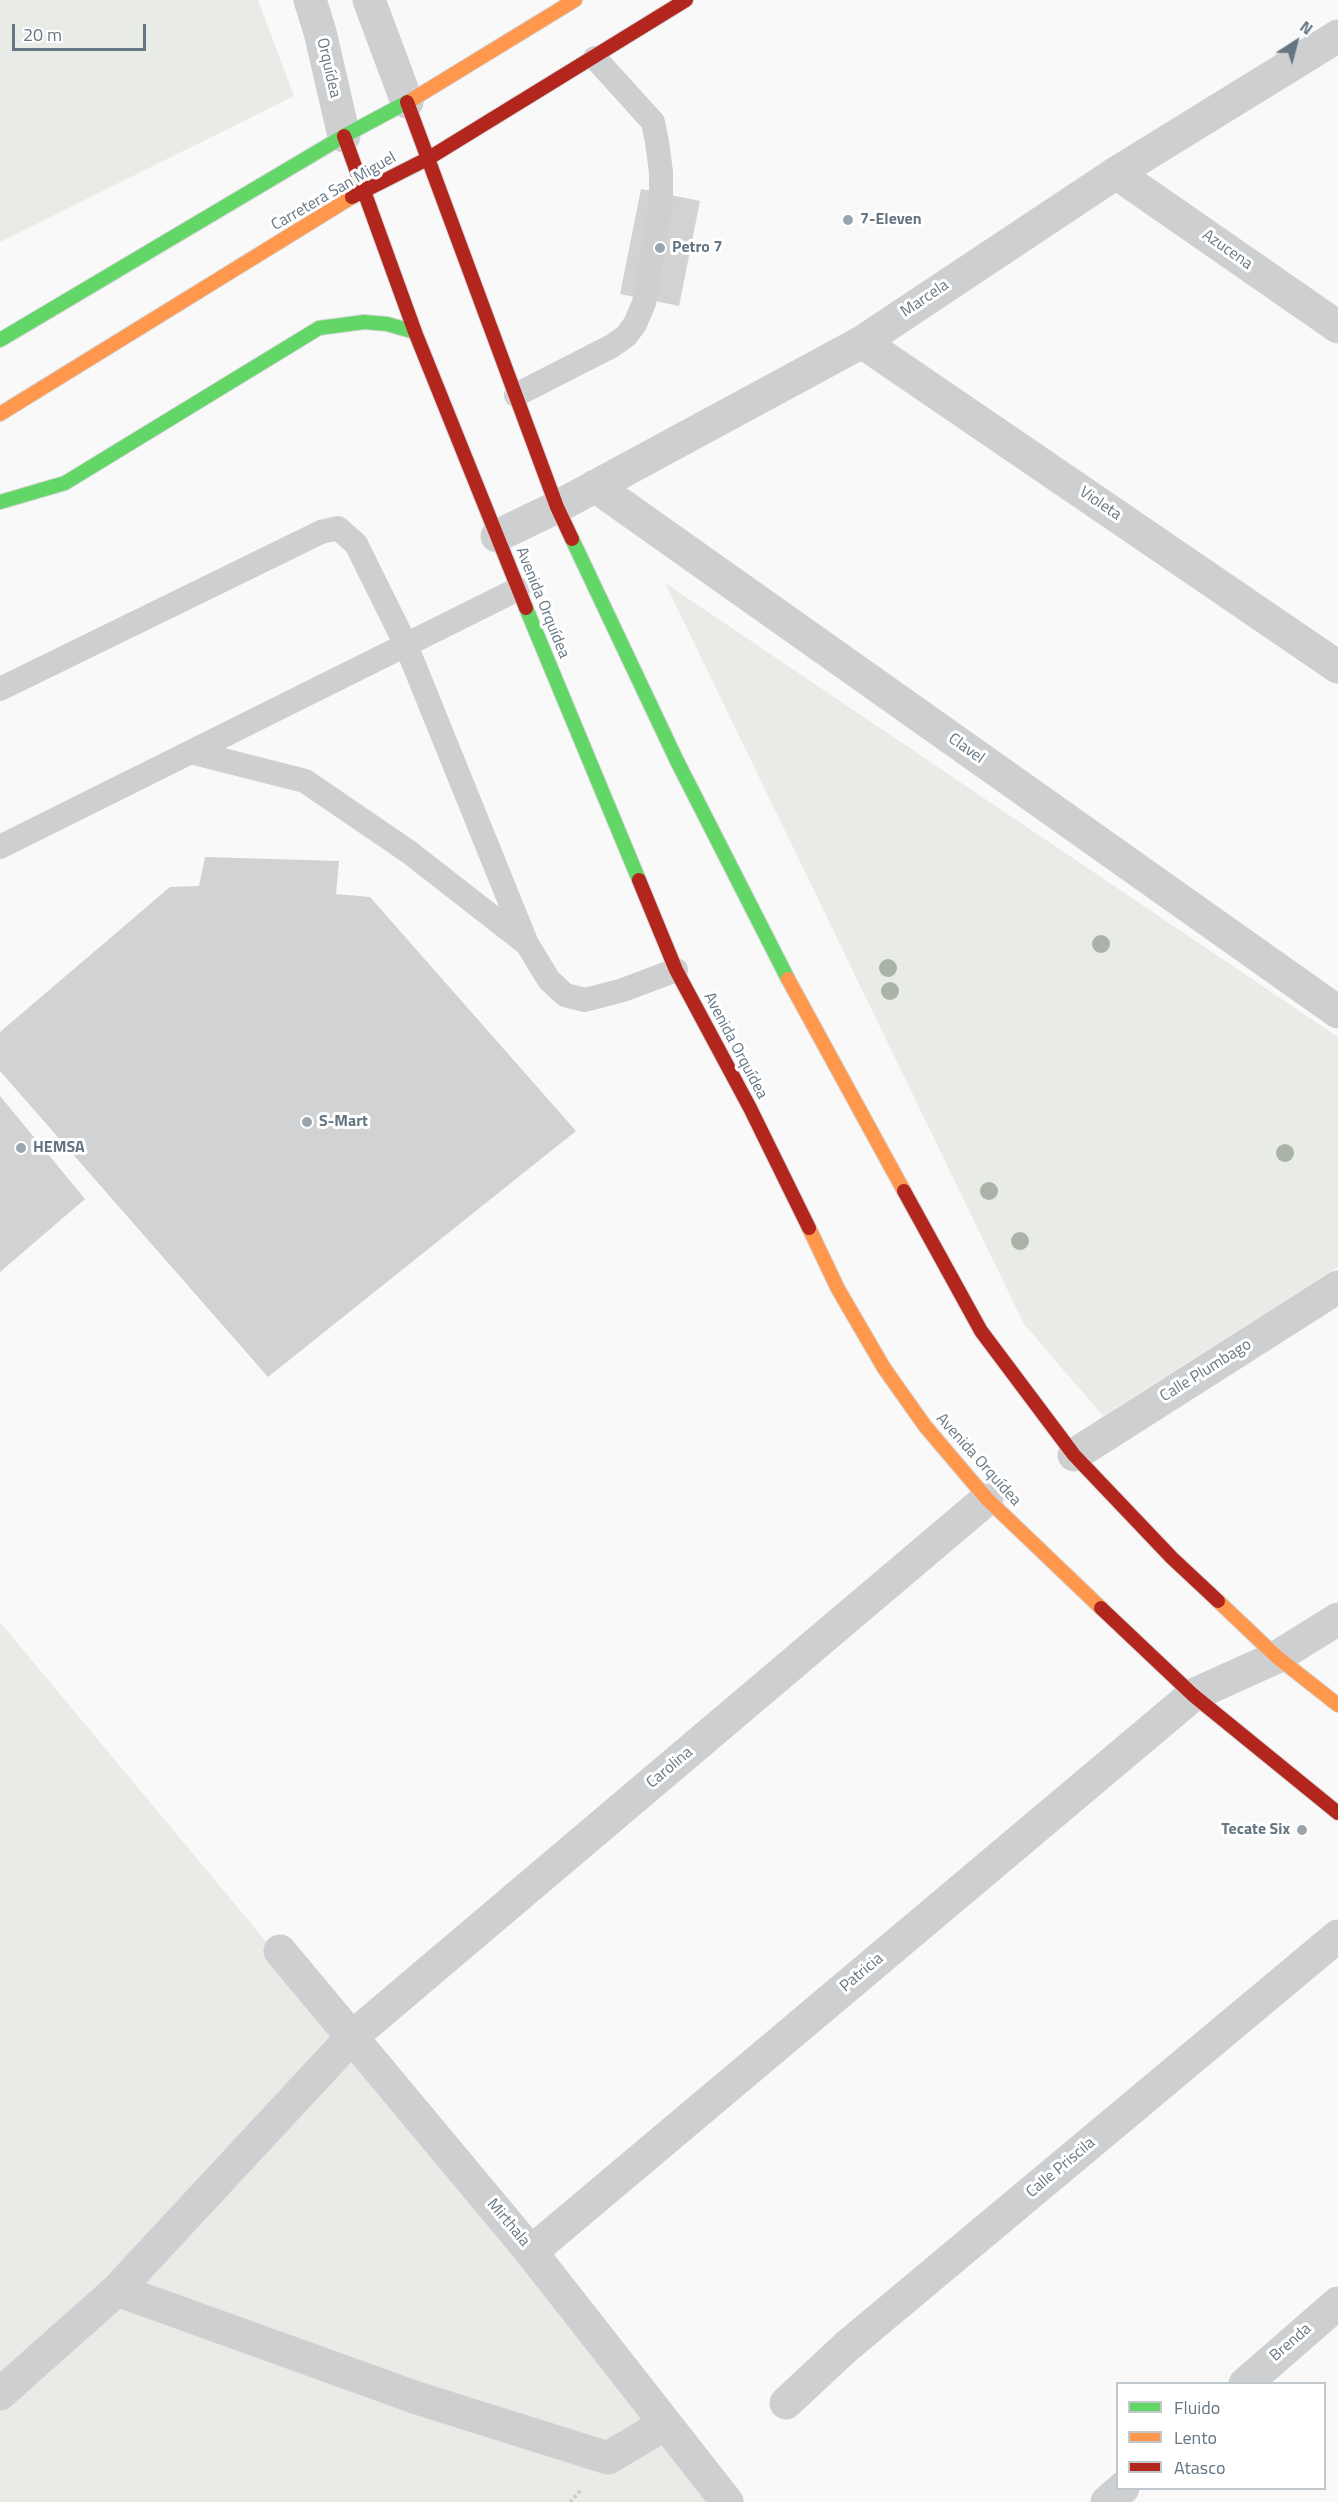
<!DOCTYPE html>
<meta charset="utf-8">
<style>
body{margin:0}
#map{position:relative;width:1338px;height:2502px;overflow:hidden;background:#f9f9f9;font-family:"Titillium Web",sans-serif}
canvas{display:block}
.legend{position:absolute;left:1116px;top:2382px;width:210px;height:108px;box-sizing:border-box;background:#fff;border:2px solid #c1c8cd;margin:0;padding:8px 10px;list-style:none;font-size:18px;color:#657683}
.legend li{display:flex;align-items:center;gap:12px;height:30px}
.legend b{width:30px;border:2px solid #c1c8cd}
.north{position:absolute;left:1266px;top:12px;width:60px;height:60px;-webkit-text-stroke:4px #fff;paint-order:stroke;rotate:36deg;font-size:16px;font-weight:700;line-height:24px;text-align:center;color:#657683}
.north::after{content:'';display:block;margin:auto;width:21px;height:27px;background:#657683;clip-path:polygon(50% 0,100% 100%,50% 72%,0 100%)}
.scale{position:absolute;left:12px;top:24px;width:134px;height:27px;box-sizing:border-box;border:3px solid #657683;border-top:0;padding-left:8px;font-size:18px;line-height:21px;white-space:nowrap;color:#657683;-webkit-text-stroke:4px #fff;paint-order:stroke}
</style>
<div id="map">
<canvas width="1338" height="2502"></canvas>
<ul class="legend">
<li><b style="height:8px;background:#63d668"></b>Fluido</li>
<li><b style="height:8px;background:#ff974d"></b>Lento</li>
<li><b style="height:8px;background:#b3261e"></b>Atasco</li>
</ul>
<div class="north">N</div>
<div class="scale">20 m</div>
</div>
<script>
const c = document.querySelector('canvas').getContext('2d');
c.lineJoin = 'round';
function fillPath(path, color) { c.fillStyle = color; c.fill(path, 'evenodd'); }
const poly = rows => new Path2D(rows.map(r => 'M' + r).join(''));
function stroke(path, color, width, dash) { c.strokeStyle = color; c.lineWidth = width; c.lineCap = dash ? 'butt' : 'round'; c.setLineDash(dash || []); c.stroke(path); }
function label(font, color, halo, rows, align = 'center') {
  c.font = font + ' "Titillium Web",sans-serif'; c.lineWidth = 6; c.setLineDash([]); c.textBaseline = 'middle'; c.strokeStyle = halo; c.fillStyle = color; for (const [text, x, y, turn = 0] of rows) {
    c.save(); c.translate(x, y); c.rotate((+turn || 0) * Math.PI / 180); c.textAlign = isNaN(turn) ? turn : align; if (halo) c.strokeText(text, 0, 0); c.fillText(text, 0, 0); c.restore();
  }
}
fillPath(poly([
 [0,0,258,0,294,96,0,242],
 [665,583,1338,1037,1338,1267,1103,1416,1024,1324],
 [0,1622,399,2101,717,2502,0,2502]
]), '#e8ebe6');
fillPath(poly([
 [641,189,700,201,679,306,620,294],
 [205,857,339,861,336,894,370,897,576,1131,268,1377,0,1071,0,1032,170,887,199,886],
 [0,1096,85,1199,0,1272]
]), '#d0d2d3');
const fast = poly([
 [0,340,344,136,413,99],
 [0,502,65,483,319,328,364,322,387,324,415,332],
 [572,539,677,761,788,979],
 [526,608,639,880]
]);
const slow = poly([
 [413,99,575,0],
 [0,414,352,197],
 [788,979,904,1191],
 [809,1228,838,1289,884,1368,925,1426,987,1499,1101,1608],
 [1218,1601,1277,1657,1338,1705]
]);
const jam = poly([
 [407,102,557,507,572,539],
 [344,136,415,332,526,608],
 [352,197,429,158,686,0],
 [639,880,676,970,750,1108,809,1228],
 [904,1191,981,1331,1074,1455,1172,1558,1218,1601],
 [1101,1608,1193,1695,1338,1813]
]);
stroke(fast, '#d5d6d7', 16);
stroke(slow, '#d5d6d7', 16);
stroke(jam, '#d5d6d7', 16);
stroke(poly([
 [570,2502,580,2491]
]), '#cbcccd', 4, [3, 3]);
stroke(poly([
 [516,395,612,346,626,336,635,324,644,303,661,202,661,172,657,142,653,122,595,58],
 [0,689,321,532,338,528,356,544,406,645,527,944,549,980,565,995,585,1000,623,990,676,970],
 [191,752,305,781,409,852,527,944],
 [0,847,518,589]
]), '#cecfd0', 24);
stroke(poly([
 [310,0,320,32,344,136],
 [369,0,407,102],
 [1116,173,1338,327],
 [862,342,1338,667],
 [595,486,1338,1012],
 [497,536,557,507,862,342,1116,173,1338,36],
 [1074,1455,1338,1287],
 [280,1951,531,2252,727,2502],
 [531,2252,1193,1695,1277,1657,1338,1619],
 [117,2290,417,2398,608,2458,665,2424],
 [1245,2384,1338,2303],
 [0,2394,117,2290,353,2036,987,1499],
 [786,2403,846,2347,1338,1936],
 [1107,2502,1123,2488]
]), '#cecfd0', 33);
stroke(fast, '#63d668', 14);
stroke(slow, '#ff974d', 14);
stroke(jam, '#b3261e', 14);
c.fillStyle = '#a9b3a7';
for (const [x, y] of [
 [1101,944],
 [888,968],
 [890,991],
 [1285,1153],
 [989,1191],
 [1020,1241]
]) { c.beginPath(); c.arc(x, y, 9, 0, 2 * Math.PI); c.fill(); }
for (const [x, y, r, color] of [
 [848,220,6,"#99a4ac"],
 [660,248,6,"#99a4ac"],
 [307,1122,6,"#99a4ac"],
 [21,1148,6,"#99a4ac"],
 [1302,1830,6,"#99a4ac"]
]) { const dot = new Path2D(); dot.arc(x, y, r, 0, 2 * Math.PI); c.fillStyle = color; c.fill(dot); stroke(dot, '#fff', 2); }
label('16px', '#657683', '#fff', [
 ["Orquídea",328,68,77],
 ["Carretera San Miguel",334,192,-30],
 ["Azucena",1227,250,35],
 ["Marcela",925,299,-34],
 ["Violeta",1100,504,34],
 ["Avenida Orquídea",542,603,68],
 ["Clavel",966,749,35],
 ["Avenida Orquídea",735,1046,62],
 ["Calle Plumbago",1206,1371,-32],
 ["Avenida Orquídea",978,1460,48],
 ["Carolina",670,1768,-40],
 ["Patricia",862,1973,-40],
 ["Calle Priscila",1061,2168,-40],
 ["Mirthala",508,2223,50],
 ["Brenda",1291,2343,-41]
]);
label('bold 16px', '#657683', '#fff', [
 ["7-Eleven",860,220],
 ["Petro 7",672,248],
 ["S-Mart",319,1122],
 ["HEMSA",33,1148],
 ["Tecate Six",1290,1830,"right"]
], 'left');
</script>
